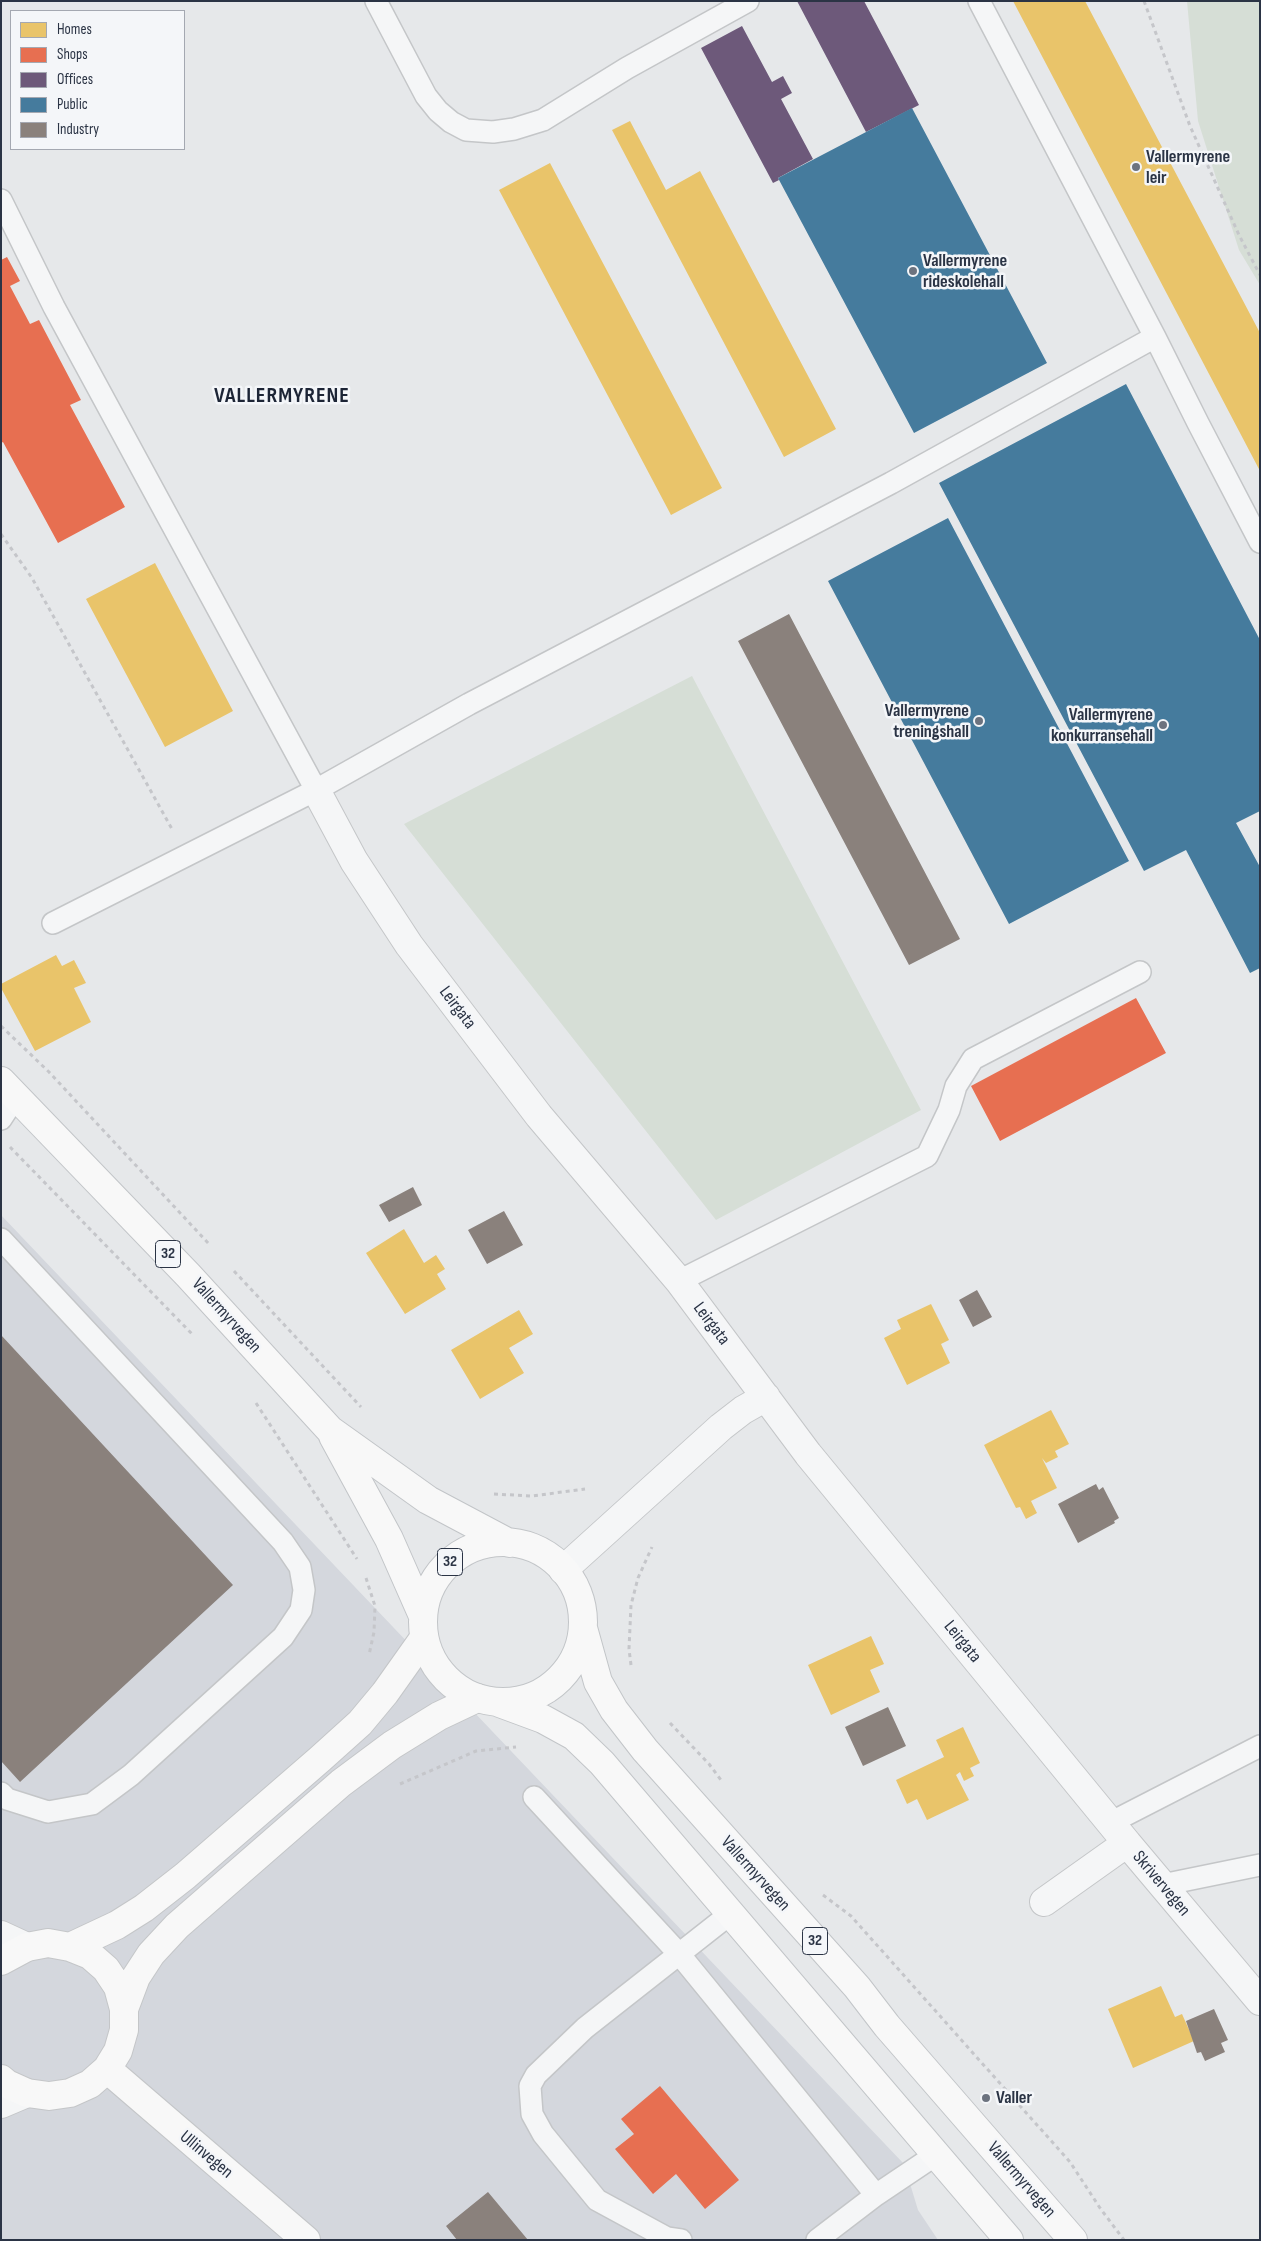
<!DOCTYPE html>
<style>
body{margin:0}
#map{position:relative;width:1261px;height:2241px;overflow:hidden;background:#e6e8ea;font-family:"Sofia Sans Condensed",sans-serif}
canvas{display:block}
.frame{position:absolute;inset:0;border:2px solid #2b3445;pointer-events:none}
.legend{position:absolute;left:10px;top:10px;width:175px;height:140px;box-sizing:border-box;background:#f4f6f9;border:1px solid #a4a8b1;margin:0;padding:6px 9px;list-style:none;font-size:15px;color:#2b3445}
.legend li{display:flex;align-items:center;gap:10px;height:25px}
.legend b{width:25px;border:1px solid #a4a8b1}
</style>
<div id="map">
<canvas width="1261" height="2241"></canvas>
<div class="frame"></div>
<ul class="legend">
<li><b style="height:14px;background:#e9c46a"></b>Homes</li>
<li><b style="height:14px;background:#e76f51"></b>Shops</li>
<li><b style="height:14px;background:#6d597a"></b>Offices</li>
<li><b style="height:14px;background:#457b9d"></b>Public</li>
<li><b style="height:14px;background:#8a817c"></b>Industry</li>
</ul>
</div>
<script>
const c = document.querySelector('canvas').getContext('2d');
c.lineJoin = 'round';
function fillPath(path, color) { c.fillStyle = color; c.fill(path, 'evenodd'); }
const poly = rows => new Path2D(rows.map(r => 'M' + r).join(''));
function stroke(path, color, width, dash) { c.strokeStyle = color; c.lineWidth = width; c.lineCap = dash ? 'butt' : 'round'; c.setLineDash(dash || []); c.stroke(path); }
function label(font, color, halo, rows, align = 'center') {
  c.font = font + ' "Sofia Sans Condensed",sans-serif'; c.lineWidth = 5; c.setLineDash([]); c.textBaseline = 'middle'; c.strokeStyle = halo; c.fillStyle = color; for (const [text, x, y, turn = 0] of rows) {
    c.save(); c.translate(x, y); c.rotate((+turn || 0) * Math.PI / 180); c.textAlign = isNaN(turn) ? turn : align; if (halo) c.strokeText(text, 0, 0); c.fillText(text, 0, 0); c.restore();
  }
}
fillPath(poly([
 [1,1215,904,2164,918,2210,938,2240,1,2240]
]), '#d4d7dd');
fillPath(poly([
 [1187,1,1260,1,1260,285,1239,250,1198,121],
 [692,676,921,1110,716,1220,404,824]
]), '#d6ded6');
fillPath(poly([
 [1013,1,1085,1,1260,333,1260,471],
 [630,121,666,190,700,171,836,429,784,457,612,130],
 [550,163,722,488,671,515,499,190],
 [155,563,233,711,165,747,86,599],
 [56,955,62,966,74,960,86,983,74,988,91,1022,35,1051,1,988,1,984],
 [404,1229,424,1263,436,1255,445,1269,437,1274,446,1289,405,1314,366,1253],
 [931,1304,949,1340,941,1344,950,1363,907,1385,884,1338,901,1329,897,1320],
 [519,1310,533,1334,509,1348,524,1373,480,1399,451,1350],
 [1051,1410,1069,1444,1055,1451,1058,1457,1046,1463,1042,1458,1057,1488,1031,1501,1037,1513,1026,1519,1020,1507,1016,1508,984,1445],
 [871,1636,884,1664,870,1670,880,1692,831,1715,808,1665],
 [963,1727,980,1763,970,1768,974,1776,964,1781,960,1772,956,1775,969,1800,927,1820,917,1799,907,1804,896,1780,944,1757,936,1740],
 [1161,1986,1175,2017,1182,2014,1194,2041,1133,2068,1108,2009]
]), '#e9c46a');
fillPath(poly([
 [7,257,20,281,10,286,30,324,39,320,81,400,70,405,125,507,58,543,3,442,1,443,1,260],
 [1136,998,1166,1053,1000,1141,971,1086],
 [660,2086,739,2180,705,2209,676,2174,653,2194,615,2149,634,2134,621,2119]
]), '#e76f51');
fillPath(poly([
 [797,1,864,1,919,105,866,132],
 [742,26,772,82,783,76,792,93,781,99,813,159,778,178,779,180,773,183,701,48]
]), '#6d597a');
fillPath(poly([
 [912,108,1047,363,914,433,778,178],
 [1126,384,1260,640,1260,811,1236,823,1260,867,1260,968,1250,973,1186,850,1144,871,939,483],
 [948,518,1129,861,1009,924,828,581]
]), '#457b9d');
fillPath(poly([
 [789,614,960,939,909,965,738,641],
 [413,1187,422,1205,389,1222,379,1205],
 [504,1211,523,1245,487,1264,468,1230],
 [977,1290,992,1317,973,1327,959,1300],
 [1,1335,233,1585,20,1782,1,1761],
 [1096,1484,1099,1490,1103,1487,1119,1518,1114,1521,1115,1523,1078,1543,1058,1504],
 [888,1707,906,1746,863,1766,845,1727],
 [1214,2009,1228,2040,1221,2043,1225,2052,1205,2061,1201,2052,1197,2053,1186,2021],
 [488,2192,528,2240,457,2240,446,2226]
]), '#8a817c');
const lane = poly([
 [376,1,426,96,438,111,451,122,466,130,493,132,514,129,543,120,627,68,748,1],
 [979,1,1155,337,1198,423,1260,542],
 [1,200,54,307,316,790],
 [53,923,316,790,469,704,891,483,1155,337],
 [1,1119,16,1096],
 [1,1239,283,1542,300,1567,304,1590,301,1610,283,1637,131,1775,92,1804,48,1812,7,1799,1,1793],
 [679,1281,927,1156,949,1110,956,1086,973,1059,1140,972],
 [534,1797,680,1955,876,2195],
 [1110,1823,1260,1746],
 [1162,1885,1260,1865],
 [681,2240,667,2238,597,2200,543,2134,532,2114,530,2086,536,2075,585,2028,730,1914],
 [817,2240,876,2195,937,2154]
]);
const street = poly([
 [316,790,354,861,409,945,539,1116,679,1281,808,1454,1127,1843],
 [563,1570,721,1427,743,1410,766,1397],
 [1044,1902,1127,1843,1260,2001],
 [1,1935,27,1947],
 [1,2104,27,2093]
]);
const secondary = poly([
 [70,1947,117,1925,144,1908,185,1876,320,1759,360,1723,385,1693,424,1638],
 [1,1961,27,1947,48,1943,70,1947,90,1955,106,1969,118,1987,124,2009,124,2030,118,2051,107,2069,90,2084,70,2093,49,2096,27,2093,7,2084,1,2079],
 [124,2009,136,1977,151,1954,177,1926,341,1783,392,1745,439,1716,477,1698],
 [107,2069,306,2240]
]);
const primary = poly([
 [1,1081,188,1275,330,1430,428,1500,509,1543],
 [333,1436,389,1539,423,1616],
 '423 1622a80 80 0 1 1 160 0a80 80 0 1 1-160 0Z',
 [583,1628,598,1682,614,1710,645,1750,857,1987,887,2026,1073,2240],
 [497,1702,543,1719,574,1736,602,1763,1009,2240]
]);
stroke(lane, '#c4c6c8', 24);
stroke(street, '#c4c6c8', 30);
stroke(secondary, '#c4c6c8', 30);
stroke(primary, '#c2c5c8', 30);
stroke(poly([
 [1144,1,1190,126,1239,235,1260,275],
 [1,534,32,578,172,829],
 [1,1026,49,1072,209,1244],
 [10,1147,194,1336],
 [234,1271,361,1407],
 [256,1403,357,1559],
 [494,1494,532,1496,585,1489],
 [366,1578,375,1606,374,1632,369,1655],
 [631,1665,629,1649,631,1605,638,1578,652,1547],
 [670,1723,709,1764,721,1780],
 [400,1784,476,1751,516,1747],
 [823,1895,851,1916,1070,2162,1100,2208,1124,2240]
]), '#c5c6ca', 3, [4, 4]);
stroke(lane, '#f5f6f7', 21);
stroke(street, '#f5f6f7', 28);
stroke(secondary, '#f8f8f8', 28);
stroke(primary, '#f8f8f8', 28);
for (const [x, y, r, color] of [
 [1136,167,5,"#6c737f"],
 [913,271,5,"#6c737f"],
 [979,721,5,"#6c737f"],
 [1163,725,5,"#6c737f"],
 [986,2098,5,"#6c737f"]
]) { const dot = new Path2D(); dot.arc(x, y, r, 0, 2 * Math.PI); c.fillStyle = color; c.fill(dot); stroke(dot, '#f4f6f9', 2); }
for (const [x, y, w] of [
 [168,1254,25],
 [450,1562,25],
 [815,1941,25]
]) { const box = new Path2D(); box.roundRect(x - w / 2, y - 13.5, w, 27, 4); c.fillStyle = '#f4f6f9'; c.fill(box); stroke(box, '#2b3445', 1); }
label('bold 16px', '#2b3445', null, [
 ["32",168,1254],
 ["32",450,1562],
 ["32",815,1941]
]);
label('bold 18px', '#2b3445', '#f4f6f9', [
 ["Vallermyrene",1146,157],
 ["leir",1146,178],
 ["Vallermyrene",923,261],
 ["rideskolehall",923,282],
 ["Vallermyrene",969,711,"right"],
 ["treningshall",969,732,"right"],
 ["Vallermyrene",1153,715,"right"],
 ["konkurransehall",1153,736,"right"],
 ["Valler",996,2098]
], 'left');
label('18px', '#2b3445', '#f4f6f9', [
 ["Leirgata",457,1008,53],
 ["Vallermyrvegen",226,1316,48],
 ["Leirgata",711,1324,53],
 ["Leirgata",962,1642,51],
 ["Vallermyrvegen",755,1874,48],
 ["Skrivervegen",1161,1884,50],
 ["Ullinvegen",206,2155,40],
 ["Vallermyrvegen",1021,2180,49]
]);
c.letterSpacing = '1px';
label('bold 22px', '#1d2536', '#f4f6f9', [
 ["VALLERMYRENE",282,396]
]);
c.letterSpacing = '0px';
</script>
